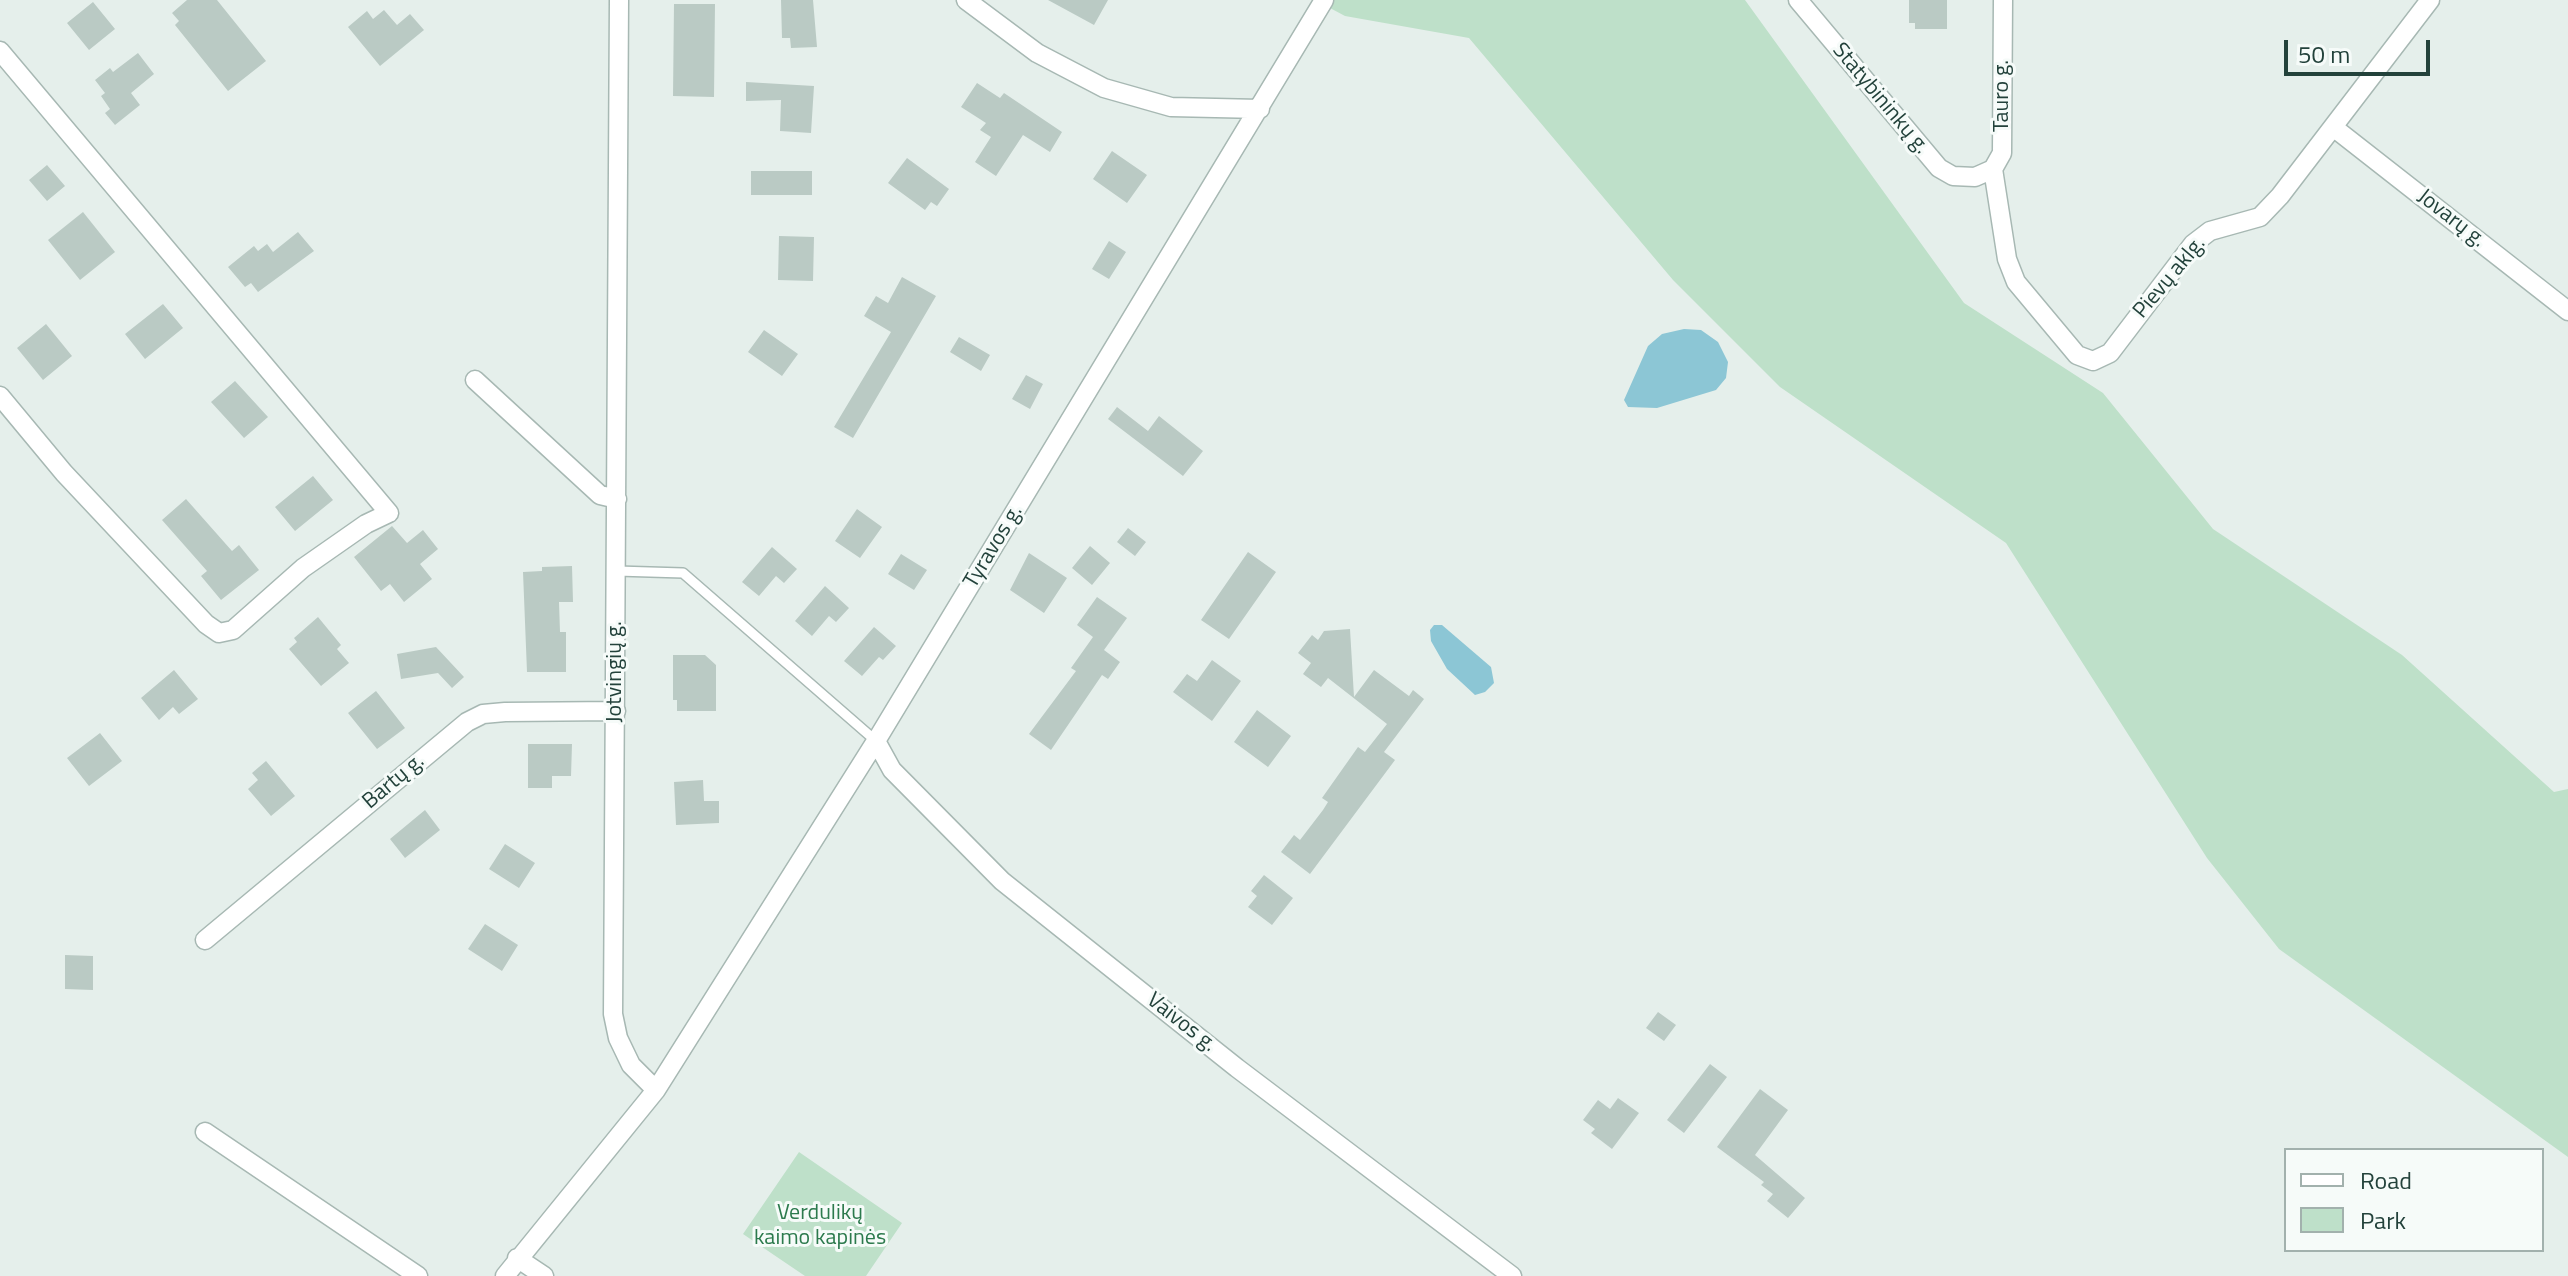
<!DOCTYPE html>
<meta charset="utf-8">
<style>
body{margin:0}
#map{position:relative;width:2568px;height:1276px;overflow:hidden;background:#e5efeb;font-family:"Titillium Web",sans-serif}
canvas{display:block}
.legend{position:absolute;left:2284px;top:1148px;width:260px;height:104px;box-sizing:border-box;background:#f6fbf9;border:2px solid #a2b1ad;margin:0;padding:10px 14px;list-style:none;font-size:24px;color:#23423b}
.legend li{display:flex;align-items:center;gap:16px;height:40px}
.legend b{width:40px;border:2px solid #a2b1ad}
.scale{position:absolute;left:2284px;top:40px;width:146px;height:36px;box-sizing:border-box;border:4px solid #23423b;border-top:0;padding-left:10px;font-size:24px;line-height:28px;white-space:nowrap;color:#23423b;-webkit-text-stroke:6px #f6fbf9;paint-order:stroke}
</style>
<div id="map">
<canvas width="2568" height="1276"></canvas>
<ul class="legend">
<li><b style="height:10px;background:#fff"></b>Road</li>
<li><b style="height:22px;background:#bee0c9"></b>Park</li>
</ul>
<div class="scale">50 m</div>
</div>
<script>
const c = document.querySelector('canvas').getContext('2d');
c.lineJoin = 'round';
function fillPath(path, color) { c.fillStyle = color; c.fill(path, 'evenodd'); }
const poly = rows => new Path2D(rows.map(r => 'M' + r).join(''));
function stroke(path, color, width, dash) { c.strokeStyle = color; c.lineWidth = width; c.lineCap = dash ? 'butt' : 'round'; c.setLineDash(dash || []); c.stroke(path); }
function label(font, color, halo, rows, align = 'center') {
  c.font = font + ' "Titillium Web",sans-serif'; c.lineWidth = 6; c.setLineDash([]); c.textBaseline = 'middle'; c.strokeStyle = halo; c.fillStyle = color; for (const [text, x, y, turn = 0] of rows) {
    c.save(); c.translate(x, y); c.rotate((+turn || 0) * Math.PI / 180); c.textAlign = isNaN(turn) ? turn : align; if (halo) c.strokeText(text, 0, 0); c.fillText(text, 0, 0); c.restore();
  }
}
fillPath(poly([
 [1315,0,1745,0,1964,303,2103,393,2213,529,2402,655,2554,792,2568,789,2568,1157,2279,949,2207,858,2006,543,1780,387,1673,280,1469,38,1345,16],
 [799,1152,902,1223,866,1276,805,1276,743,1234]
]), '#bee0c9');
fillPath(poly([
 [1684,329,1701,330,1718,342,1728,362,1726,378,1716,390,1657,408,1628,407,1624,400,1648,346,1662,334],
 [1434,625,1442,625,1491,667,1494,683,1485,692,1475,695,1447,669,1431,641,1430,630]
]), '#8cc6d5');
fillPath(poly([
 [187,0,217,0,266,61,228,91,175,25,179,21,172,13],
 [781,0,813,0,817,47,791,48,790,38,782,38],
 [1048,0,1108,0,1094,25],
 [1909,0,1947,0,1947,29,1915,29,1915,23,1909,23],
 [93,2,115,29,89,50,67,23],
 [674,4,715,4,714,97,673,96],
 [384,10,397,25,410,14,424,30,380,66,348,27,367,11,373,19],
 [138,53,154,74,131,93,140,105,115,125,105,113,110,109,101,96,105,93,95,80,110,68,113,72],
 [746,82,814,86,811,133,780,131,781,100,746,101],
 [977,83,1000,98,1004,93,1062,132,1050,152,1023,135,996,176,975,162,991,137,980,130,986,123,961,107],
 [1112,151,1147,175,1127,203,1093,179],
 [907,158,949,189,937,206,931,202,925,210,888,183],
 [47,165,65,186,47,201,29,180],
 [751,171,812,171,812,195,751,195],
 [83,212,115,252,80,280,48,240],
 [298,232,314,251,258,292,251,283,245,287,228,267,254,246,258,251,267,244,273,252],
 [779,236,814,237,813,281,778,280],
 [1109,241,1126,252,1109,279,1092,269],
 [902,277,936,296,853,438,834,427,891,332,864,316,876,296,888,303],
 [163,304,183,328,145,359,125,334],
 [46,324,72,356,43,380,17,348],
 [764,330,798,354,782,376,748,352],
 [959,337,990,355,981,371,950,352],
 [1026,375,1043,384,1030,409,1012,399],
 [235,381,268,417,244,438,211,402],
 [1117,407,1148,431,1159,416,1203,451,1183,476,1108,419],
 [313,476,333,500,295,531,275,507],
 [186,499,232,551,239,545,259,570,221,600,201,576,207,571,162,520],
 [857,509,882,527,860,558,835,541],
 [392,526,407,543,423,530,438,549,420,564,432,579,404,602,390,584,381,591,354,557],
 [1128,528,1146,542,1135,556,1117,542],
 [1090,546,1110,563,1092,585,1072,568],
 [772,547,797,569,784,583,776,576,759,596,742,582],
 [1248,552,1276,572,1229,639,1201,620],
 [1029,553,1067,578,1044,613,1010,590],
 [901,554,927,570,914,590,888,574],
 [572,566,573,602,559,602,560,632,566,632,566,672,527,672,523,572,542,571,542,567],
 [825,586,849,608,836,622,829,616,812,636,795,621],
 [1097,597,1127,618,1104,650,1120,662,1108,679,1102,675,1051,750,1029,734,1076,671,1071,668,1093,637,1077,625],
 [318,617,341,645,337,649,349,663,321,686,289,649,297,642,294,638],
 [874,627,896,646,883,660,879,657,862,676,844,661],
 [1350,629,1354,697,1374,670,1409,696,1413,690,1424,699,1384,752,1395,760,1310,874,1281,852,1294,835,1300,840,1323,810,1328,802,1322,798,1358,747,1365,752,1387,724,1328,678,1321,687,1303,674,1311,663,1298,653,1312,635,1318,640,1324,631],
 [436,647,464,677,452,688,438,673,401,679,397,654],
 [673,655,705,655,716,665,716,711,677,711,677,700,673,700],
 [1212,660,1241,681,1212,721,1173,692,1187,674,1197,681],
 [174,670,198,699,179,714,173,707,159,720,141,698],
 [376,691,405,728,377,749,348,713],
 [1257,710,1291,736,1268,767,1234,742],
 [100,733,122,761,89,786,67,758],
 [528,744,572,744,571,776,552,776,552,788,528,788],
 [266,761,295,796,271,816,248,789,258,780,252,773],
 [703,780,704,801,719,801,719,823,676,825,674,782],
 [425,810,440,830,405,858,390,839],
 [505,844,535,863,519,888,489,869],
 [1264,875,1293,898,1272,925,1248,907,1257,896,1251,891],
 [485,924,518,945,502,971,468,949],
 [65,955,93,956,93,990,65,989],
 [1658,1012,1676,1025,1664,1041,1646,1028],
 [1710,1064,1727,1077,1684,1133,1667,1120],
 [1760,1089,1788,1110,1755,1155,1805,1198,1788,1218,1767,1201,1773,1194,1761,1185,1764,1182,1717,1147],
 [1618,1098,1639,1113,1612,1149,1591,1133,1595,1129,1583,1120,1598,1100,1610,1109]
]), '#bacac4');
const service = poly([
 [617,571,683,573,876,741]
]);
const minor = poly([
 [619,0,613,1014,618,1038,631,1065,656,1090],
 [966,0,1037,53,1104,88,1171,107,1260,109],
 [1798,0,1939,168,1953,176,1975,177,1993,169,2002,153,2003,0],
 [0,51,389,513,366,524,303,568,233,630,219,633,206,624,64,473,0,396],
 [2333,127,2568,311],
 [1993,169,2007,259,2016,282,2077,355,2093,361,2110,353,2193,244,2210,231,2260,217,2280,196,2430,0],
 [475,380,600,495,617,499],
 [876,741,892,770,1002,881,1237,1068,1512,1276],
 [205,940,467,722,483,714,505,712,616,711],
 [205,1132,418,1276],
 [517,1258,544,1276],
 [505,1276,656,1090,876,741,1324,0]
]);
stroke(service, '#a7b8b3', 12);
stroke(minor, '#a7b8b3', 21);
stroke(service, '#fff', 9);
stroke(minor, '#fff', 18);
label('22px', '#23423b', '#f6fbf9', [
 ["Tauro g.",2003,96,-90],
 ["Statybininkų g.",1880,99,50],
 ["Jovarų g.",2451,219,38],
 ["Pievų aklg.",2170,278,-50],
 ["Tyravos g.",994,547,-59],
 ["Jotvingių g.",616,672,-90],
 ["Bartų g.",394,782,-40],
 ["Vaivos g.",1181,1023,38]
]);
label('22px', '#2c7a4d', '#f6fbf9', [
 ["Verdulikų",820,1214],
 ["kaimo kapinės",820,1239]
]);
</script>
